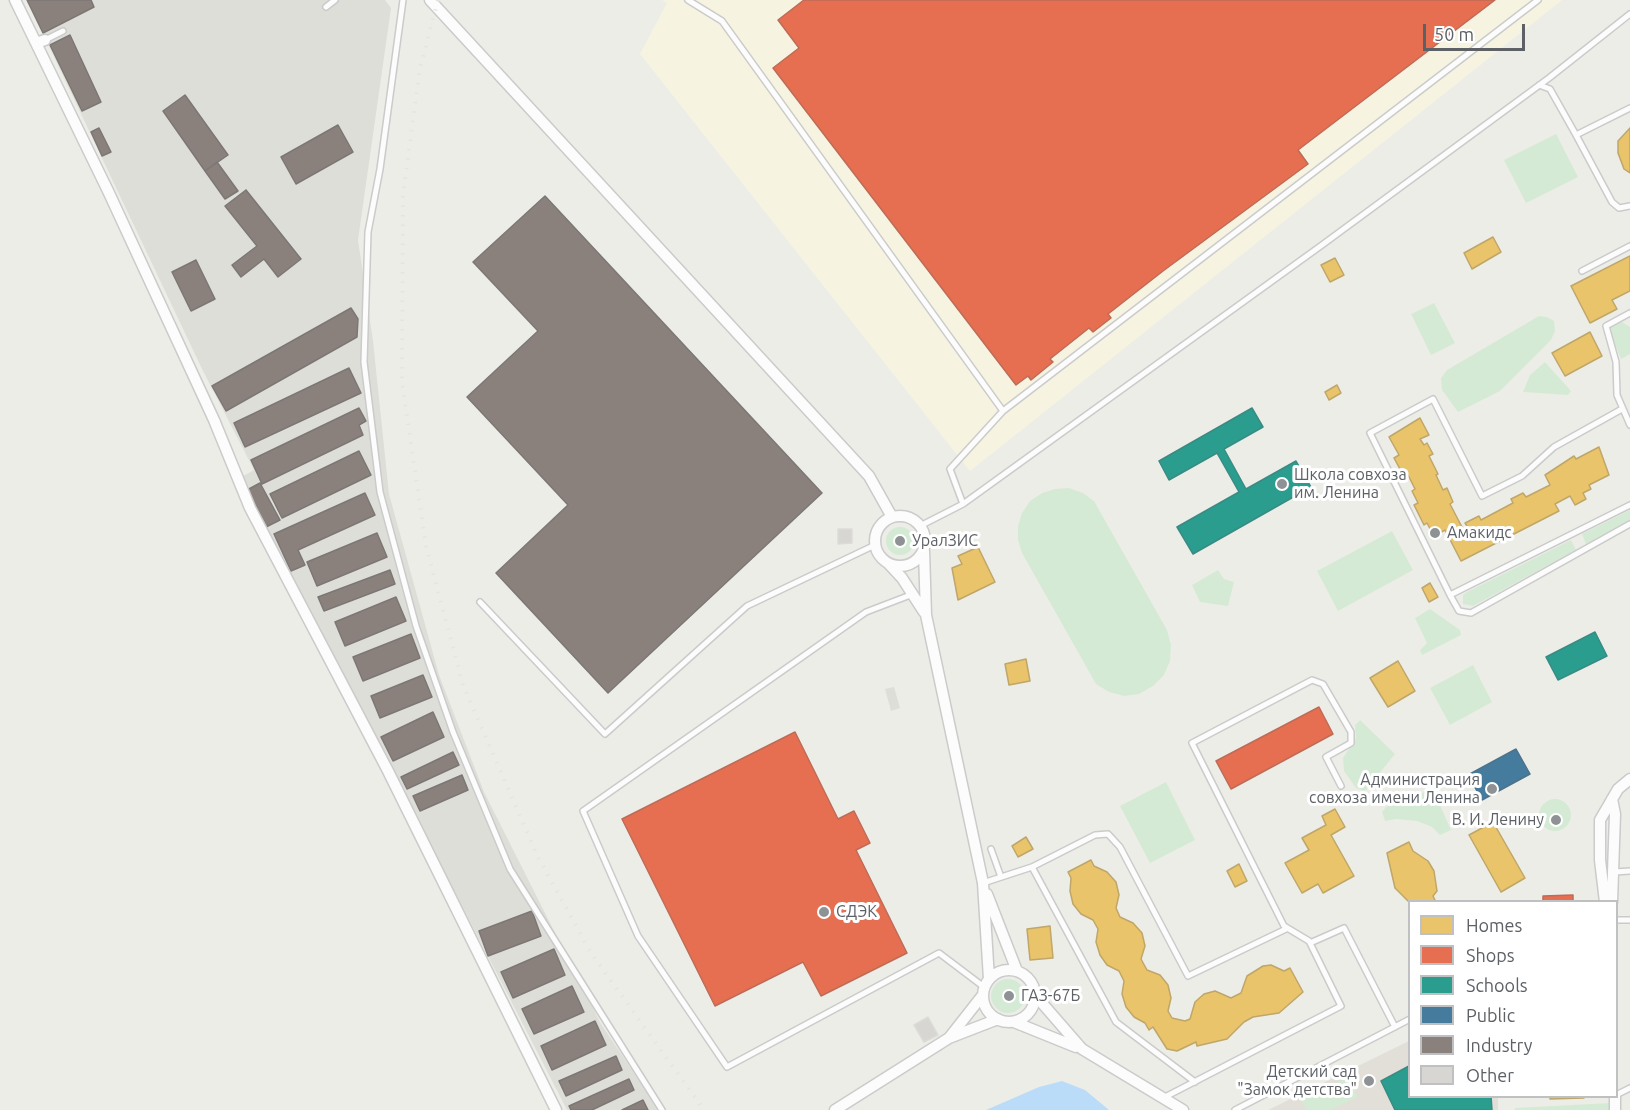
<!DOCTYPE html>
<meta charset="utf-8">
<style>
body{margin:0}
#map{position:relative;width:1630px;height:1110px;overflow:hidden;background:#edede8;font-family:Ubuntu,sans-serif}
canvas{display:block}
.legend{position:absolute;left:1408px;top:900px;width:210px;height:198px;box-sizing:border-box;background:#fff;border:2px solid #bec0c2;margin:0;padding:8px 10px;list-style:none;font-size:18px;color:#5d6166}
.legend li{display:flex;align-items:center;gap:12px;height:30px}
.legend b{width:30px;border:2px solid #bec0c2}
.scale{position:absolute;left:1423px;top:24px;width:102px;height:27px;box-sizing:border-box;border:3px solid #5d6166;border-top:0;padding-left:8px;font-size:18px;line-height:21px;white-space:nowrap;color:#5d6166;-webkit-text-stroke:4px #fff;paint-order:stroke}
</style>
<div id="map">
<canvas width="1630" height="1110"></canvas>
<ul class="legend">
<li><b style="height:16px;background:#e9c46a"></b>Homes</li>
<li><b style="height:16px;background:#e76f51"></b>Shops</li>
<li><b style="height:16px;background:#2a9d8f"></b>Schools</li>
<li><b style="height:16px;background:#457b9d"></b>Public</li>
<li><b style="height:16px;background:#8a817c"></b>Industry</li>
<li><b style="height:16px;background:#d7d6d3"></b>Other</li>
</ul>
<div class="scale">50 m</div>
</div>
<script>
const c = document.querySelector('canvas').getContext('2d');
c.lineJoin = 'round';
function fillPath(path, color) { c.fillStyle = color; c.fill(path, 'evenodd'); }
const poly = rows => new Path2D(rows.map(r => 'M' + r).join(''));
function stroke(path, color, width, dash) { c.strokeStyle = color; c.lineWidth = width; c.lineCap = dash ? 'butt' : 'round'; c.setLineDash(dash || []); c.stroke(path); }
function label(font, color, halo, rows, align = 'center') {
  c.font = font + ' Ubuntu,sans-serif'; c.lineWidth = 6; c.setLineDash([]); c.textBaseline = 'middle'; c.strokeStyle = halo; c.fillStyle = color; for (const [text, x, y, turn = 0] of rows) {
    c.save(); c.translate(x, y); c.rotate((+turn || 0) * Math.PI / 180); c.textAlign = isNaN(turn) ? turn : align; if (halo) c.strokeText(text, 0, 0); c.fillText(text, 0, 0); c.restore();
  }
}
fillPath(poly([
 [662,0,1562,0,970,471,640,54,667,3]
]), '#f7f3e1');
fillPath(poly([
 [27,0,385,0,391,8,358,240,373,341,389,494,439,675,484,792,601,1024,659,1110,567,1110,325,639,238,479,254,470,203,371],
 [894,687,900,708,891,711,885,689]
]), '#deded9');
fillPath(poly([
 [1409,1041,1410,1096,1498,1097,1498,1110,1268,1110]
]), '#e1dfd7');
fillPath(poly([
 [1556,134,1578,177,1526,203,1504,160],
 [1434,303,1455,343,1431,355,1411,314],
 [1539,316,1547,317,1554,321,1555,331,1551,340,1500,391,1458,412,1442,390,1441,378,1447,370],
 [1620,321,1630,327,1630,354,1621,359,1608,328],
 [1545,362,1571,391,1568,395,1523,392,1530,375],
 [1069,488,1083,493,1094,501,1167,630,1171,645,1170,661,1164,675,1153,686,1139,694,1124,696,1109,692,1096,684,1022,553,1018,540,1018,526,1022,513,1030,501,1042,493,1055,489],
 [1630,510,1630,520,1586,544,1582,534],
 '886 541a14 14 0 1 1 28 0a14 14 0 1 1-28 0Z',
 [1392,531,1413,570,1338,611,1317,571],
 [1571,540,1576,550,1473,606,1463,604,1463,595,1467,592],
 [1218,570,1224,579,1234,582,1228,606,1200,602,1192,585],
 [1430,609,1460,630,1461,635,1422,655,1420,650,1427,643,1415,618],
 [1473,665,1492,702,1450,725,1430,688],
 [1360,720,1395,754,1365,791,1356,788,1344,771,1343,758,1356,738,1355,725],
 [1166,782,1195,840,1150,863,1120,806],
 [1425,792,1435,794,1451,830,1440,835,1432,827,1417,821,1396,819,1385,821,1382,812,1386,807],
 '1539 815a16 16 0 1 1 32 0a16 16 0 1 1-32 0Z',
 '991 996a17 17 0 1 1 34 0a17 17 0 1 1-34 0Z',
 [1349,1077,1358,1097,1330,1110,1306,1110,1301,1100],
 [1611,1103,1611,1110,1515,1110,1515,1108]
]), '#d5ead4');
fillPath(poly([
 [1062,1081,1085,1090,1109,1110,986,1110,1039,1087]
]), '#bbdcf8');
const homes = poly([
 [1630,128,1630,173,1624,169,1618,153,1618,141,1630,128],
 [1493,237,1501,252,1472,269,1464,253,1493,237],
 [1630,256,1630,291,1612,300,1617,309,1590,323,1571,286,1630,256],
 [1335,258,1344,275,1330,282,1321,265,1335,258],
 [1590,332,1602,356,1565,376,1552,353,1590,332],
 [1337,385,1341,393,1329,400,1325,392,1337,385],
 [1420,418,1429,435,1420,439,1424,445,1427,443,1433,454,1429,456,1438,474,1436,475,1443,490,1447,488,1453,502,1450,504,1463,529,1467,526,1465,523,1479,516,1481,520,1513,503,1511,499,1523,493,1526,497,1550,485,1545,475,1574,456,1576,459,1599,447,1609,475,1589,485,1591,489,1583,493,1586,499,1575,505,1570,496,1555,504,1559,511,1461,561,1445,530,1434,536,1427,523,1424,525,1414,505,1418,503,1412,491,1415,489,1405,469,1401,471,1394,458,1399,455,1389,437,1420,418],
 [978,547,995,582,958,600,952,568,962,564,958,556,978,547],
 [1430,583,1438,597,1429,602,1422,588,1430,583],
 [1026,659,1030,681,1009,685,1005,664,1026,659],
 [1398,661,1415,691,1388,707,1370,678,1398,661],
 [1335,809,1345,827,1331,835,1354,876,1323,893,1318,884,1302,893,1285,863,1309,850,1302,838,1326,825,1322,816,1335,809],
 [1493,822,1525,878,1501,892,1469,835,1493,822],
 [1026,837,1033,849,1018,857,1012,846,1026,837],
 [1409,842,1413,851,1428,861,1434,871,1437,891,1433,896,1436,902,1410,903,1395,888,1387,853,1409,842],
 [1091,860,1094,866,1107,872,1116,882,1119,895,1116,908,1120,917,1133,923,1142,933,1145,946,1141,959,1147,970,1160,975,1168,985,1171,998,1168,1011,1172,1018,1185,1021,1190,1019,1195,1002,1204,994,1215,991,1231,998,1241,993,1247,976,1263,966,1271,965,1284,971,1290,968,1303,992,1279,1013,1253,1017,1244,1022,1227,1039,1197,1046,1196,1042,1177,1051,1167,1049,1153,1027,1149,1030,1145,1023,1134,1017,1126,1007,1122,994,1124,981,1119,971,1107,965,1100,955,1096,942,1098,929,1093,920,1081,914,1073,904,1070,891,1071,878,1068,872,1091,860],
 [1239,864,1247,881,1235,887,1227,871,1239,864],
 [1050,926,1053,958,1030,960,1027,929,1050,926],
 [1550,1096,1584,1096,1584,1098,1550,1099,1550,1096]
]);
fillPath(homes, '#e9c46a');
stroke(homes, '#bfa669', 1.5);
const shops = poly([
 [804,0,1495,0,1298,150,1308,164,1163,271,1108,314,1111,318,1093,332,1089,328,1050,359,1053,362,1031,380,1028,376,1016,385,773,68,799,48,778,20,804,0],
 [1319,707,1333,734,1231,789,1216,761,1319,707],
 [795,732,838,819,854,811,870,843,856,850,907,953,821,996,803,962,715,1006,622,819,795,732],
 [1573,895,1573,902,1543,902,1543,896,1573,895]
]);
fillPath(shops, '#e76f51');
stroke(shops, '#be6b57', 1.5);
const schools = poly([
 [1252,408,1263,427,1224,449,1246,489,1296,461,1311,487,1193,554,1177,527,1239,492,1217,453,1169,480,1159,461,1252,408],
 [1595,632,1607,656,1558,680,1546,657,1595,632],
 [1409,1066,1410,1096,1491,1096,1492,1110,1395,1110,1381,1081,1409,1066]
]);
fillPath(schools, '#2a9d8f');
stroke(schools, '#398b83', 1.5);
const public = poly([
 [1516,749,1530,774,1482,800,1468,775,1516,749]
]);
fillPath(public, '#457b9d');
stroke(public, '#4c738c', 1.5);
const industry = poly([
 [27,0,91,0,94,7,43,33,27,0],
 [70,35,101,102,82,111,50,45,70,35],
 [185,95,228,155,205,171,163,111,185,95],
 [338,125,353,152,296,184,281,157,338,125],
 [99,128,111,152,102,156,91,132,99,128],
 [217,162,238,191,225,199,205,171,217,162],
 [246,190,301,259,278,277,264,259,241,277,232,265,257,246,225,206,246,190],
 [545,196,822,493,608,693,496,573,568,505,467,397,538,331,473,262,545,196],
 [196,260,215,299,191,311,172,272,196,260],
 [351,308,358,319,357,337,226,411,212,386,351,308],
 [349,368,361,393,245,447,234,423,349,368],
 [359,408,366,421,359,425,363,435,262,484,251,460,359,408],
 [359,451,371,475,282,518,270,494,359,451],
 [260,483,280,520,266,527,247,490,260,483],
 [365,493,375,515,298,550,305,565,291,571,274,534,365,493],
 [377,533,387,557,317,586,307,562,377,533],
 [390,570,395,584,324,611,318,597,390,570],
 [396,597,406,621,345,646,335,622,396,597],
 [411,634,420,658,363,681,353,657,411,634],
 [423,675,432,697,380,718,371,696,423,675],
 [433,712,444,737,393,761,381,737,433,712],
 [453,752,459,765,407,789,401,777,453,752],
 [462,775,468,790,420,811,413,796,462,775],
 [532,911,541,936,488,956,479,931,532,911],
 [554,949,565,975,513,998,501,972,554,949],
 [572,986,584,1012,534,1034,522,1009,572,986],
 [595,1021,606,1045,552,1070,541,1046,595,1021],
 [616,1056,622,1070,566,1096,559,1081,616,1056],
 [629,1079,634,1090,592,1110,571,1110,569,1106,629,1079],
 [643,1100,648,1110,622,1110,643,1100]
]);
fillPath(industry, '#8a817c');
stroke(industry, '#7c7775', 1.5);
const building = poly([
 [838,529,852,529,852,543,838,544,838,529],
 [928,1017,938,1035,924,1042,914,1025,928,1017]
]);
fillPath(building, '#d7d6d3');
stroke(building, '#dcdbd7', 1.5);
const lane = poly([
 [403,0,380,169,368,232,364,362,380,492,416,626,453,732,510,869,662,1110],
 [688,0,722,21,1003,411],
 [326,7,335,0],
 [45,40,63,31],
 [1539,85,1550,89,1576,135,1630,108],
 [1576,135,1612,202,1619,208,1630,206],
 [1582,271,1630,246],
 [1630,313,1606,326,1616,362,1617,395,1630,425],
 [963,504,950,469,1003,411,1538,0],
 [1630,505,1450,595,1459,611,1471,613,1630,524],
 [920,526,963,504,1322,245,1549,78,1630,14],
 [913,594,866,612,583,811,638,936,727,1067,939,953,984,987],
 [1450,595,1370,433,1433,399,1482,496,1522,476,1554,447,1622,409],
 [480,602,605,734,747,606,875,545],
 [991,849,1001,877],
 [1032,867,1116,1022,1195,1082],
 [1614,872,1630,871],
 [983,883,1032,867,1095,835,1108,834,1120,847,1188,976,1286,929],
 [1616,920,1630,920],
 [1310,943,1344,928,1395,1027],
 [1616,1095,1630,1088],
 [1165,1097,1341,1006,1309,941,1284,926,1192,743,1312,680,1323,684,1351,732,1351,743,1326,757,1341,786],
 [1235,1110,1410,1019]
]);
const street = poly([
 [15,0,36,43,45,40],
 [430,0,869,476,892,517],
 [36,43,109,193,214,420,250,508,388,771,556,1110],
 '875 541a25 25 0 1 1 50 0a25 25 0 1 1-50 0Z',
 [924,551,926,615,983,883,989,979],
 [889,564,902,578,924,612],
 [1612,799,1615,814,1612,902],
 [987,894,1017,971],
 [1605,902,1600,860,1600,820,1618,789,1630,779],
 '983 996a26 26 0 1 1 52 0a26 26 0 1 1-52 0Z',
 [1035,995,1082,1049,1183,1110],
 [1014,1022,1076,1047],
 [949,1038,982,996],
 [1615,1096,1615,1110],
 [835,1110,949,1038,998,1019]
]);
stroke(lane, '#cacbca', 8);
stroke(street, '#cacbca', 13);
stroke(lane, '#fcfcfc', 5);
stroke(street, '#fcfcfc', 10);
stroke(poly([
 [438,0,420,68,403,195,402,383,426,546,463,685,537,855,591,953,704,1110]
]), '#e4e4e3', 4, [1.5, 8]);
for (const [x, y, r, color] of [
 [1282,484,6,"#8f9294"],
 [1435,533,6,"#8f9294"],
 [900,541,6,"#8f9294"],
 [1492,789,6,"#8f9294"],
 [1556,820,6,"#8f9294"],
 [824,912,6,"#8f9294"],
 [1009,996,6,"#8f9294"],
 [1369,1081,6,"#8f9294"]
]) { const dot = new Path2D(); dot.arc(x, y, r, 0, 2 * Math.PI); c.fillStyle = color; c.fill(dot); stroke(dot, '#fff', 2); }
label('16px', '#5d6166', '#fff', [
 ["Школа совхоза",1294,475],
 ["им. Ленина",1294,493],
 ["Амакидс",1447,533],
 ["УралЗИС",912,541],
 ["Администрация",1480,780,"right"],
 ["совхоза имени Ленина",1480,798,"right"],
 ["В. И. Ленину",1544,820,"right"],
 ["СДЭК",836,912],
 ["ГАЗ-67Б",1021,996],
 ["Детский сад",1357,1072,"right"],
 ["\"Замок детства\"",1357,1090,"right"]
], 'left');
</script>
